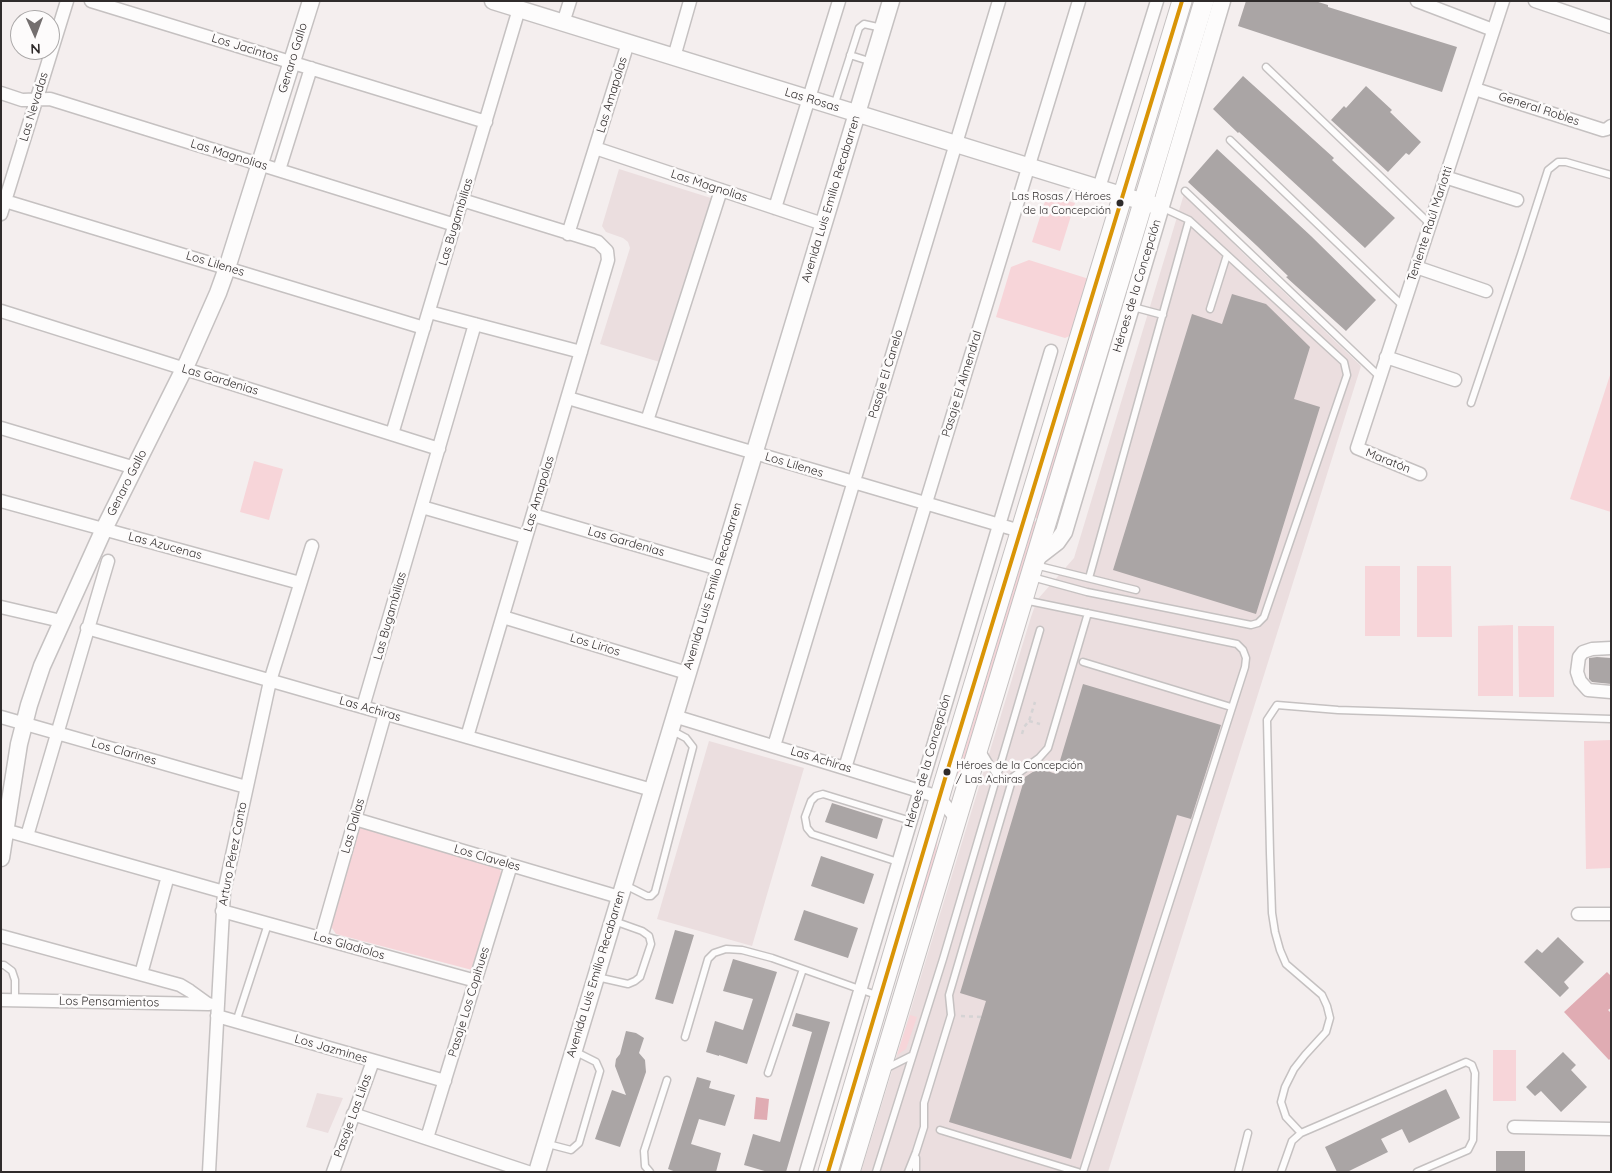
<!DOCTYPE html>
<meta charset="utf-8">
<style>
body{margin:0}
#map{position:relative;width:1612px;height:1173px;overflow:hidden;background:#f4eeee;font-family:Quicksand,sans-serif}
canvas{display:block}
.frame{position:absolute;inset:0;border:2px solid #2f2b2b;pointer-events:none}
.north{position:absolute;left:10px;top:10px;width:50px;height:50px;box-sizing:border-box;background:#fdfbfb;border:1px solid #aba8a8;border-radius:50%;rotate:178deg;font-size:14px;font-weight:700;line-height:20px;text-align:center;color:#2f2b2b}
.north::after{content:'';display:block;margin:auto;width:18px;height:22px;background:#746f6f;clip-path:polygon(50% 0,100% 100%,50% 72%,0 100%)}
</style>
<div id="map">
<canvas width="1612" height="1173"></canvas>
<div class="frame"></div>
<div class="north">N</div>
</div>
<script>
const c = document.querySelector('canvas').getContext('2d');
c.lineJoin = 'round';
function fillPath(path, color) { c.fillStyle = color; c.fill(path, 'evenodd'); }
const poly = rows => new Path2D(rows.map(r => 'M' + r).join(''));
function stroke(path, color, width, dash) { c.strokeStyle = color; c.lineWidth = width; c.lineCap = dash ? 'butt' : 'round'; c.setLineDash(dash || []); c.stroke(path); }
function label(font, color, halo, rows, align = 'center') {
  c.font = font + ' Quicksand,sans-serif'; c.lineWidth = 5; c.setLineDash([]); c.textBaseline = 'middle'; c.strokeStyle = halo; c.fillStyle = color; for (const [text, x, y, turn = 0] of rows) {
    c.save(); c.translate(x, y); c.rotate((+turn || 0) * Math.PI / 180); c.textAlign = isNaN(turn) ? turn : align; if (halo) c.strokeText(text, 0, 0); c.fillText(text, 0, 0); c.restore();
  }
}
fillPath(poly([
 [619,169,714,199,663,363,600,344,630,248,628,242,623,238,606,232,602,226],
 [1184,194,1244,254,1361,366,1108,1172,861,1172,1031,617,1037,600,1074,558],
 [709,741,804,768,752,946,657,919],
 [317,1093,343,1098,328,1133,306,1127]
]), '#ebdedf');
fillPath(poly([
 [1047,195,1075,203,1060,251,1032,242],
 [1029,260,1089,279,1072,335,1065,338,996,317,1011,267],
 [1101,298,1101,312,1038,519,1034,517],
 [1611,372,1611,512,1570,499],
 [254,461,283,469,269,520,240,512],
 [1034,521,1037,522,958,783,955,782],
 [1365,566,1400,566,1400,636,1365,636],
 [1417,566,1451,566,1452,637,1417,637],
 [1513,625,1513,696,1478,696,1478,626],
 [1518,626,1554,626,1554,697,1519,697],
 [1611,740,1611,868,1586,869,1584,741],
 [368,827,499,866,502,876,472,970,336,934,330,925,359,828],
 [937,837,938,837,935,860,917,920,916,920,918,910,918,902],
 [910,1015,917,1017,906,1049,897,1055],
 [1493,1050,1516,1050,1516,1101,1493,1101]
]), '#f7d5d9');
fillPath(poly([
 [1607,972,1611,976,1611,1008,1608,1010,1611,1013,1611,1058,1609,1060,1564,1012],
 [756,1097,769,1099,767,1120,754,1119]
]), '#e0acb3');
fillPath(poly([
 [1246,1,1315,1,1328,5,1328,7,1457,47,1442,92,1323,54,1238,26],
 [1243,76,1334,158,1332,160,1395,218,1365,248,1239,132,1238,133,1213,109],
 [1366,86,1392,110,1390,112,1421,142,1409,155,1406,153,1388,172,1331,120,1344,106,1346,108],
 [1217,149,1311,236,1376,300,1346,331,1286,277,1288,276,1256,245,1188,182],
 [1232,294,1266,304,1310,347,1294,399,1320,407,1256,614,1113,570,1192,314,1222,324],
 [1597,657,1611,658,1611,684,1592,682,1589,679,1589,658],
 [1083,684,1221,725,1191,819,1177,815,1071,1159,949,1122,986,1001,960,993,1025,777,1039,768,1056,774],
 [832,803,883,819,877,839,825,822],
 [821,856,874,874,864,904,811,886],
 [804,910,858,928,848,958,794,940],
 [675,930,694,935,673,1004,655,999],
 [1558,937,1584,962,1564,982,1569,988,1560,997,1524,962,1537,949,1542,953],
 [733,959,777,972,747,1064,719,1055,719,1056,706,1052,715,1021,743,1030,753,999,723,991],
 [796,1013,830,1022,786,1172,768,1172,744,1165,753,1134,780,1142,812,1032,792,1026],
 [626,1031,636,1033,644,1038,639,1053,645,1060,646,1072,620,1147,595,1139,612,1090,626,1095,615,1066,616,1059,620,1054],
 [1563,1052,1576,1065,1571,1070,1587,1087,1561,1112,1541,1091,1535,1096,1526,1087],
 [697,1077,711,1081,709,1088,735,1095,725,1126,699,1119,691,1144,721,1153,716,1172,676,1172,668,1169],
 [1446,1089,1460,1118,1409,1143,1402,1129,1381,1139,1388,1152,1347,1172,1337,1172,1325,1147],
 [1496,1151,1525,1151,1525,1172,1496,1172]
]), '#aaa5a5');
const service = poly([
 [850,55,872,62],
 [1266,67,1430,224],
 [834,106,859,28,864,24,882,28],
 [1230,140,1403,306],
 [1185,191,1380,377],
 [1133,307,1163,315],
 [1210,309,1227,255],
 [1471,403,1521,254,1548,170,1558,162,1566,162,1611,175],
 [1035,565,1136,590],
 [1032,577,1087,592,1251,625,1258,623,1264,617,1347,375,1344,362,1189,220,1161,207],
 [1089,578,1189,220],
 [1024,600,1237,644,1243,650,1246,658,1245,667,1083,1172],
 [1083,662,1231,707],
 [982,751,997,776],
 [898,862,812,834,807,828,805,817,811,801,816,796,823,794,911,821],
 [625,885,647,896,651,896,655,892,693,747,686,738,671,730],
 [1,965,4,965,12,971,15,980,15,1000],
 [597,977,628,984,635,981,640,977,651,944,649,936,642,931,614,921],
 [236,1022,268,924],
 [685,1037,708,959,714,953,726,949,742,950,772,958,879,996],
 [885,1069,911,1056],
 [768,1073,803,969],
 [940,1130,1078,1172],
 [1301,1133,1286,1117,1281,1102,1285,1087,1294,1069,1305,1055,1326,1032,1330,1018,1327,1006,1322,995,1286,964,1280,950,1275,932,1272,913,1270,853,1267,720,1277,705,1338,710,1611,719],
 [548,1144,571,1150,579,1143,600,1071,596,1062,574,1051],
 [650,1172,645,1166,644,1151,667,1080],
 [876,1172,943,959,1040,630],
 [908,1172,916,1152,924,1127,924,1103,951,1015,949,995,1013,777,1039,758,1048,748,1088,613],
 [916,1172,916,1158],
 [1238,1172,1248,1133],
 [1281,1172,1292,1141,1301,1133,1466,1062,1472,1065,1475,1073,1473,1140,1468,1150,1417,1172]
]);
const minor = poly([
 [91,1,486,122],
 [1417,1,1493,30],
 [1535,1,1611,27],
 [563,23,570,1],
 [674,57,690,1],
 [1475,89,1603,130,1607,129,1611,126],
 [1,93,22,100,50,99,455,225],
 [595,148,823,224],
 [279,170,311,68],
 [1445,177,1517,200],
 [1099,188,1157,1],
 [462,200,598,242,607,251,608,260,467,737],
 [5,201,424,328],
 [775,208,839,1],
 [1,214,67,1],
 [568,234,628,43],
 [1416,267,1486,291],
 [1,311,439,449],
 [429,312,581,352],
 [1386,357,1455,380],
 [568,398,1020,531],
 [647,421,721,190],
 [1,428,135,468],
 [392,434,519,9],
 [1420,474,1357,448,1503,1],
 [1,501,300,583],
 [422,507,526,537],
 [533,515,719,569],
 [1,607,61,621],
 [503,617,687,673],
 [87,628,652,790],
 [1611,648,1592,649,1583,652,1579,657,1577,672,1580,681,1588,690,1611,692],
 [363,707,475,324],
 [674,716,939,797,957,820],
 [1,717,246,787],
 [774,746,999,1],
 [845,768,1079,1],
 [355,819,619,897],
 [1,829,224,892],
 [27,836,108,561],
 [222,911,476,981],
 [1578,914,1611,914],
 [1,936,180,985,190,991,208,1004],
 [321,938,385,714],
 [141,974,168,876],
 [1,1000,209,1004],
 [217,1016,445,1081],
 [353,1114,528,1172],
 [1514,1127,1611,1129],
 [427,1138,511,865],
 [209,1172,224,892,270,681,312,546],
 [333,1172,373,1061],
 [806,1172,1051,351]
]);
const tertiary = poly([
 [493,1,1160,207],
 [1035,559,1057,542,1064,532,1222,1],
 [1,858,19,744,29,705,42,666,104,529,188,361,218,293,227,268,311,1],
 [537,1172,891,1]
]);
const secondary = poly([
 [828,1172,944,782,1182,1],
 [850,1172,1204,1]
]);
stroke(service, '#c5c1c1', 9);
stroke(minor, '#c5c1c1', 15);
stroke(tertiary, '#c5c1c1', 19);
stroke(secondary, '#c5c1c1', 21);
stroke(poly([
 [1029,721,1040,724],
 [1022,734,1024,727,1029,721,1035,702],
 [961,1016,981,1017]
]), '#d5d3d4', 2.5, [4, 4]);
stroke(service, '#fdfcfc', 6);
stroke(minor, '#fdfcfc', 12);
stroke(tertiary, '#fdfcfc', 16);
stroke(secondary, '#fdfcfc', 19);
stroke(poly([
 [828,1172,944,782,1182,1]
]), '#d99406', 4);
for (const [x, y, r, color] of [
 [1120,203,4.5,"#2f2b2b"],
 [947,772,4.5,"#2f2b2b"]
]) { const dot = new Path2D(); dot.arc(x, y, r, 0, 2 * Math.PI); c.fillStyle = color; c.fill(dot); stroke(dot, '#fdfbfb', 2); }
label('11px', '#2f2b2b', '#fdfbfb', [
 ["Las Rosas / Héroes",1111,197],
 ["de la Concepción",1111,211],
 ["Héroes de la Concepción",956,766,"left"],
 ["/ Las Achiras",956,780,"left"]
], 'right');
label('12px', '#2f2b2b', '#fdfbfb', [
 ["Los Jacintos",245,48,17],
 ["Genaro Gallo",293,58,-73],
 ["Las Amapolas",612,95,-73],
 ["Las Rosas",812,100,17],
 ["Las Nevadas",34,107,-73],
 ["General Robles",1539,109,18],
 ["Las Magnolias",229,155,17],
 ["Las Magnolias",709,186,18],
 ["Avenida Luis Emilio Recabarren",831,199,-73],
 ["Las Bugambilias",456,222,-73],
 ["Teniente Raúl Mariotti",1430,224,-72],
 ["Los Lilenes",215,264,17],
 ["Héroes de la Concepción",1137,286,-73],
 ["Pasaje El Canelo",886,374,-73],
 ["Las Gardenias",220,380,17],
 ["Pasaje El Almendral",962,384,-73],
 ["Maratón",1388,461,22],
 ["Los Lilenes",794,465,17],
 ["Genaro Gallo",127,483,-63],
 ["Las Amapolas",539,494,-73],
 ["Las Gardenias",626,542,16],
 ["Las Azucenas",165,546,15],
 ["Avenida Luis Emilio Recabarren",713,586,-73],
 ["Las Bugambilias",390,616,-74],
 ["Los Lirios",595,645,17],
 ["Las Achiras",370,709,16],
 ["Los Clarines",124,752,16],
 ["Las Achiras",821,760,17],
 ["Héroes de la Concepción",928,761,-74],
 ["Las Dalias",353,826,-74],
 ["Arturo Pérez Canto",233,854,-79],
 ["Los Claveles",487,858,16],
 ["Los Gladiolos",349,946,16],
 ["Avenida Luis Emilio Recabarren",596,974,-73],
 ["Los Pensamientos",109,1002,1],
 ["Pasaje Los Copihues",469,1002,-73],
 ["Los Jazmines",331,1049,16],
 ["Pasaje Las Lilas",353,1116,-70]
]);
</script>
